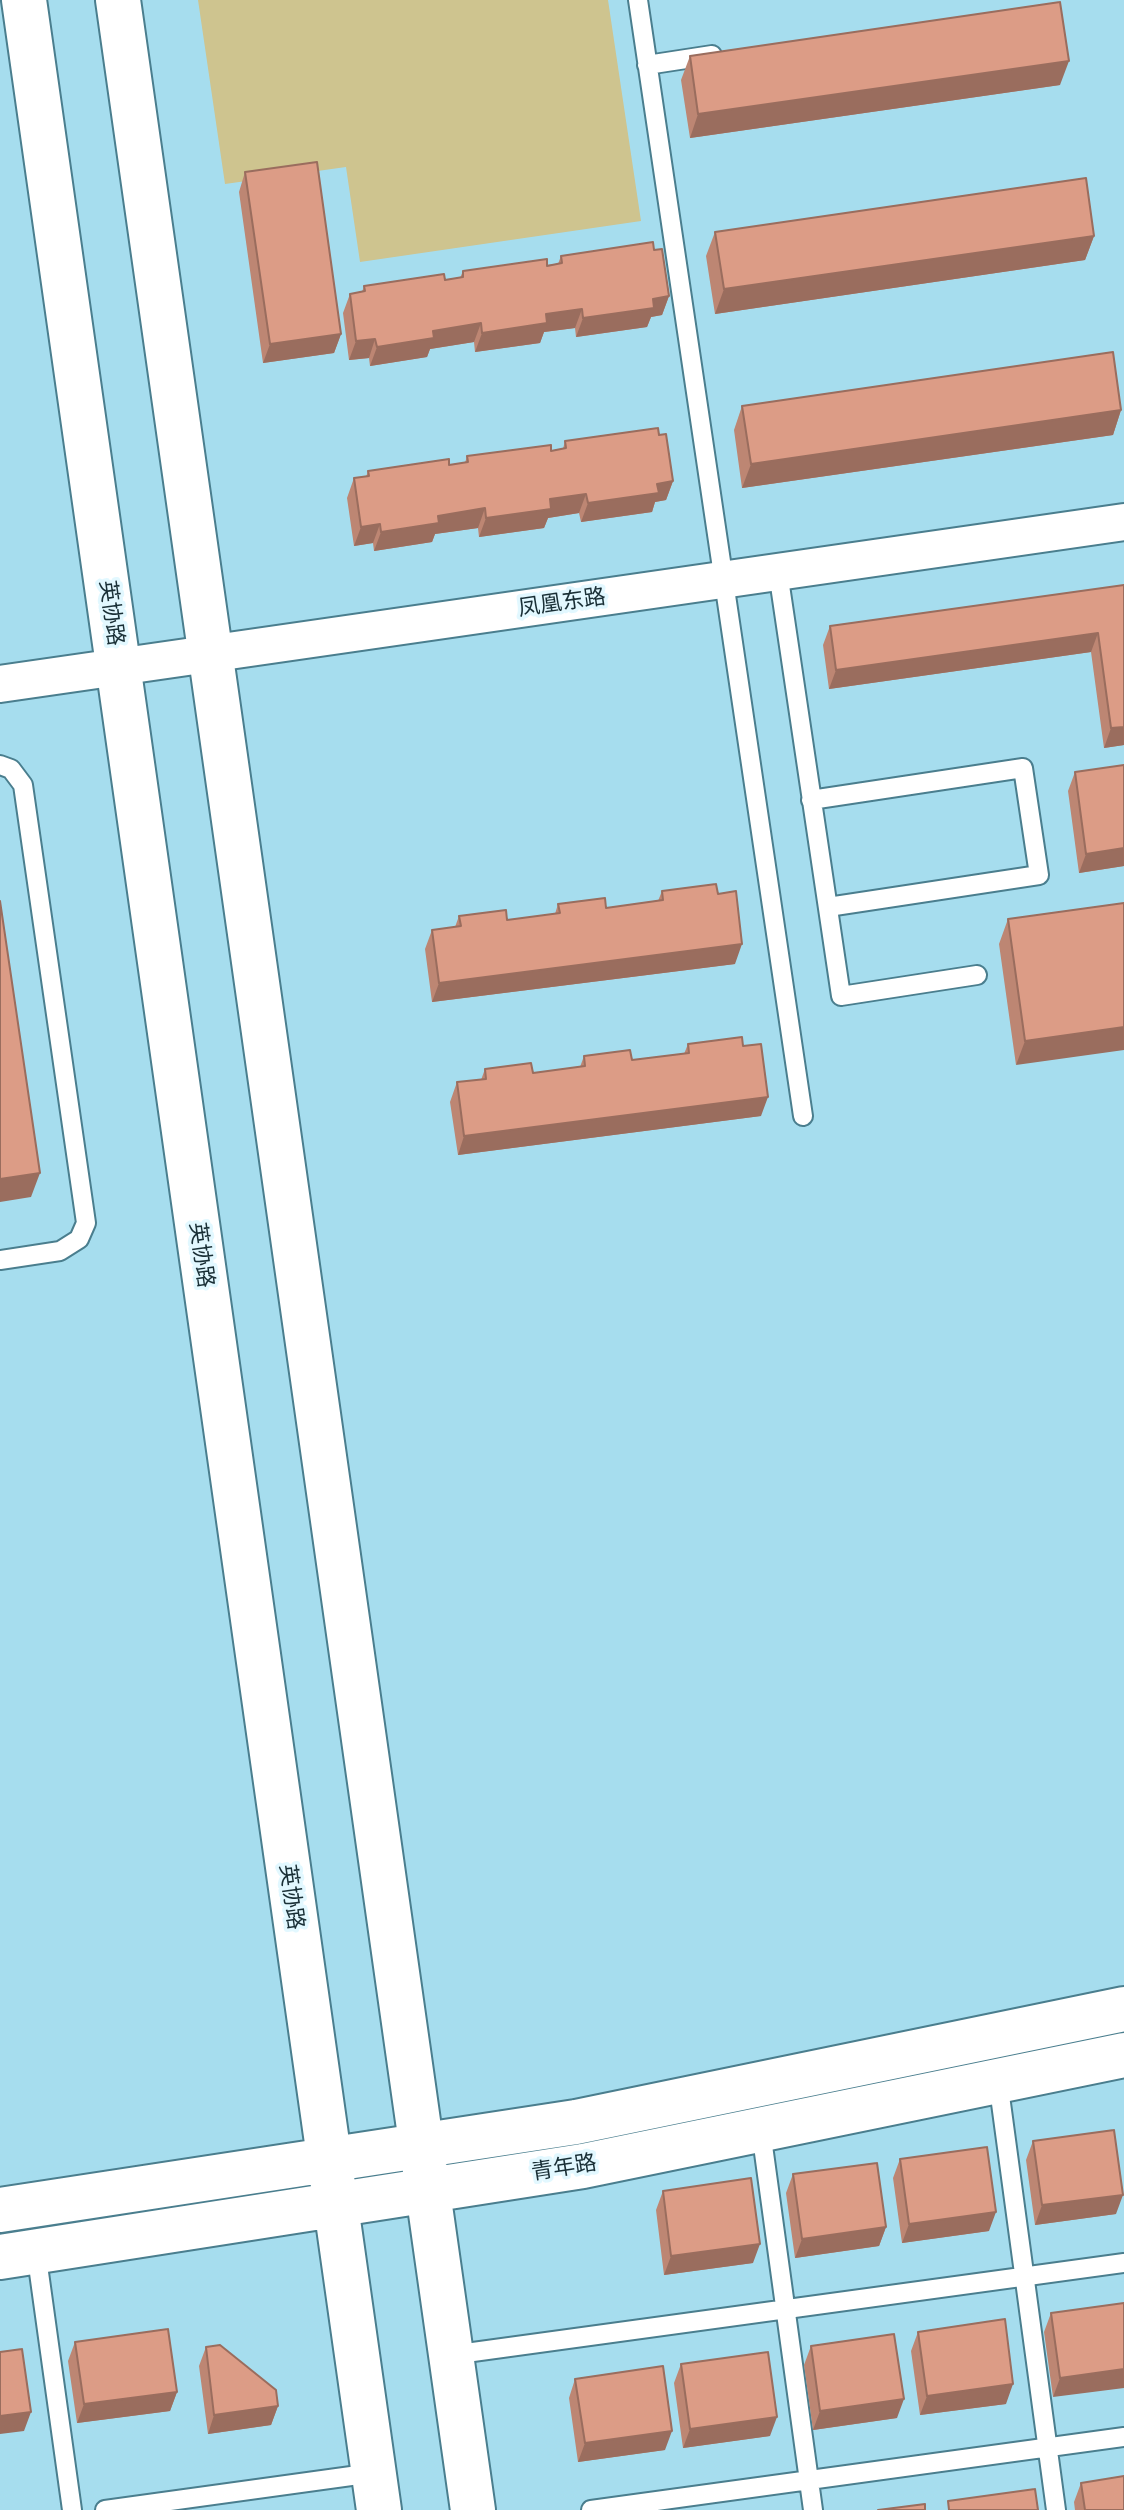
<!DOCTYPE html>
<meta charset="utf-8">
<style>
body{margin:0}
canvas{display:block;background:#a6ddee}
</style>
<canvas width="1124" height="2510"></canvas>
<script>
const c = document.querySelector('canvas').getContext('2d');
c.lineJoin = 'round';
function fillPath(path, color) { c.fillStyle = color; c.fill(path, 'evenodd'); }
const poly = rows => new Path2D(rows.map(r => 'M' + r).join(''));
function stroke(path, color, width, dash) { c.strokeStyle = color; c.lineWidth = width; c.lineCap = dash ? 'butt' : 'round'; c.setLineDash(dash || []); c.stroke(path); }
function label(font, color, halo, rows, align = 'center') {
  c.font = font + ' "IBM Plex Sans","Noto Sans SC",sans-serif'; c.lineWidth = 7; c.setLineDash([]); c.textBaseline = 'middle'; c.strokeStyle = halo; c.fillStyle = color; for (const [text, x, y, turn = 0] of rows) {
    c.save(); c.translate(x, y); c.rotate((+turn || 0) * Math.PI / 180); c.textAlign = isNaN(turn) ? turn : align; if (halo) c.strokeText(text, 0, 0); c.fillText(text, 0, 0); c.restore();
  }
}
fillPath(poly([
 [198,0,608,0,641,221,360,262,346,167,225,184]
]), '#cec48f');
const service = poly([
 [638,0,803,1116],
 [647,65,712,55],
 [778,572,841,996,977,975],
 [0,765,11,769,23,785,86,1223,79,1239,60,1251,0,1260],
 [811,800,1023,768,1039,875,828,907],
 [998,2081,1056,2510],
 [761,2131,813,2510],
 [36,2251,72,2510],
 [451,2355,1124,2263],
 [105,2510,373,2473],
 [591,2510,1124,2437]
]);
const minor = poly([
 [0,684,1124,522]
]);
const tertiary = poly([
 [24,0,379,2510],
 [118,0,473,2510],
 [0,2210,576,2122,1124,2009],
 [0,2257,583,2166,1124,2055]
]);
stroke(service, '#4a7e8e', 22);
stroke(minor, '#4a7e8e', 40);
stroke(tertiary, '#4a7e8e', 48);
stroke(service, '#fff', 18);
stroke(minor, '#fff', 36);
stroke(tertiary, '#fff', 44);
fillPath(poly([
 [690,56,1060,85,690,138,681,80],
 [245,172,341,334,334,353,263,363,239,192],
 [715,232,1094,236,1085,260,715,314,706,256],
 [654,250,669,296,662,315,651,317,647,327,576,337,575,328,544,332,540,343,475,352,474,342,430,349,427,357,370,366,369,358,349,360,343,313,350,294,362,292,364,286,460,278,463,271,558,264,561,256],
 [742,406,1121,410,1113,435,742,488,734,430],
 [659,435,673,481,666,500,655,502,652,512,581,522,579,513,548,518,544,528,479,537,478,528,435,534,432,542,374,551,373,543,354,546,347,498,354,478,366,477,368,471,465,463,467,456,551,451,563,449,565,441],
 [1124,585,1124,745,1104,748,1091,652,829,689,823,645,830,626],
 [1124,765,1124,866,1079,873,1068,791,1075,772],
 [662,891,718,894,735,964,432,1002,425,949,432,930,455,927,459,916,507,920,555,914,558,904,606,908,658,901],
 [1124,903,1016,1065,999,944,1008,919],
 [688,1044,743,1046,761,1116,458,1155,450,1102,457,1082,481,1080,485,1069,533,1073,580,1067,584,1056,632,1060,684,1054],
 [1033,2141,1116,2214,1035,2225,1026,2160],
 [900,2159,989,2231,902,2243,893,2178],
 [793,2174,886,2227,879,2246,795,2258,786,2193],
 [663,2191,753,2263,664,2275,656,2210],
 [1124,2303,1053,2397,1044,2332,1051,2313],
 [918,2332,1006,2404,920,2415,911,2351],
 [75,2342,177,2392,170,2411,77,2423,68,2361],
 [811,2346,897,2418,813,2430,804,2365],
 [206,2347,278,2406,271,2425,208,2434,199,2366],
 [681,2364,770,2436,683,2448,674,2383],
 [575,2379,665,2450,578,2462,569,2398],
 [1081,2483,1124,2510,1075,2510,1074,2502]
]), '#bd8673');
fillPath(poly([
 [1069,61,1060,85,690,138,698,114],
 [1094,236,1085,260,715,314,724,289],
 [669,296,662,315,651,317,647,327,576,337,583,318,653,299],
 [582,309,575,328,544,332,540,343,475,352,482,333,546,314],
 [481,323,474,342,430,349,427,357,370,366,377,347,433,331],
 [341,334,334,353,263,363,270,344],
 [375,339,369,358,349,360,356,341],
 [1121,410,1113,435,742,488,751,464],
 [673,481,666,500,655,502,652,512,581,522,588,503,657,484],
 [586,494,579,513,548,518,544,528,479,537,486,518,550,499],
 [485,508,478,528,435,534,432,542,374,551,381,532,438,516],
 [380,524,373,543,354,546,361,527],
 [1098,633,1091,652,829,689,836,670],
 [1124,727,1124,745,1104,748,1111,728],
 [1124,848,1124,866,1079,873,1086,854],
 [742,944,735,964,432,1002,439,983],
 [1124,1027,1124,1050,1016,1065,1025,1041],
 [768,1097,761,1116,458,1155,464,1136],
 [40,1173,31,1197,0,1202,0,1179],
 [1123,2195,1116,2214,1035,2225,1042,2205],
 [996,2212,989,2231,902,2243,909,2224],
 [886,2227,879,2246,795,2258,802,2239],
 [760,2244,753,2263,664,2275,671,2256],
 [1124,2369,1124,2388,1053,2397,1060,2378],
 [1013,2384,1006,2404,920,2415,927,2396],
 [177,2392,170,2411,77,2423,84,2404],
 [904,2399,897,2418,813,2430,820,2411],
 [278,2406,271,2425,208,2434,214,2415],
 [31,2412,24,2431,0,2434,0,2416],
 [777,2417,770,2436,683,2448,690,2429],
 [672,2431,665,2450,578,2462,585,2443]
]), '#9a6d5e');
const building = poly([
 [1060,2,1069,61,698,114,690,56,1060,2],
 [317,162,341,334,270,344,245,172,317,162],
 [1086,178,1094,236,724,289,715,232,1086,178],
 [653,242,654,250,662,249,669,296,653,299,654,308,583,318,582,309,546,314,547,323,482,333,481,323,433,331,434,338,377,347,375,339,356,341,350,294,365,291,364,286,444,274,445,280,463,277,463,271,547,259,547,266,562,263,561,256,653,242],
 [1113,352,1121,410,751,464,742,406,1113,352],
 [658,428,659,435,666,434,673,481,657,484,659,493,588,503,586,494,550,499,551,509,486,518,485,508,438,516,439,523,381,532,380,524,361,527,354,478,369,476,368,471,449,459,449,465,468,462,467,456,551,445,551,451,566,448,565,441,658,428],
 [1124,585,1124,727,1111,728,1098,633,836,670,830,626,1124,585],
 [1124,765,1124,848,1086,854,1075,772,1124,765],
 [716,884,718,894,736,891,742,944,439,983,432,930,461,926,459,916,506,910,507,920,560,913,558,904,605,898,606,908,663,900,662,891,716,884],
 [0,901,40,1173,0,1179,0,901],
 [1124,903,1124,1027,1025,1041,1008,919,1124,903],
 [742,1037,743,1046,761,1044,768,1097,464,1136,457,1082,486,1079,485,1069,531,1063,533,1073,585,1066,584,1056,630,1050,632,1060,689,1053,688,1044,742,1037],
 [1114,2130,1123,2195,1042,2205,1033,2141,1114,2130],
 [987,2147,996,2212,909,2224,900,2159,987,2147],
 [877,2163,886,2227,802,2239,793,2174,877,2163],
 [751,2178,760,2244,671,2256,663,2191,751,2178],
 [1124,2303,1124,2369,1060,2378,1051,2313,1124,2303],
 [1005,2319,1013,2384,927,2396,918,2332,1005,2319],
 [168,2329,177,2392,84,2404,75,2342,168,2329],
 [894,2334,904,2399,820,2411,811,2346,894,2334],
 [220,2345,276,2390,278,2406,214,2415,206,2347,220,2345],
 [22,2349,31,2412,0,2416,0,2352,22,2349],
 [768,2352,777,2417,690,2429,681,2364,768,2352],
 [663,2366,672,2431,585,2443,575,2379,663,2366],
 [1124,2476,1124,2510,1085,2510,1081,2483,1124,2476],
 [1035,2489,1038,2510,949,2510,948,2501,1035,2489],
 [925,2504,925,2510,878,2510,925,2504]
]);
fillPath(building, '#dc9c86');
stroke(building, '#9a6d5e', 2);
label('22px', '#192f36', '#e2f8ff', [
 ["凤凰东路",562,603,-8],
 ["英协路",111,613,82],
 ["英协路",201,1255,82],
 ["英协路",291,1897,82],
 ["青年路",564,2168,-9]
]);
</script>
